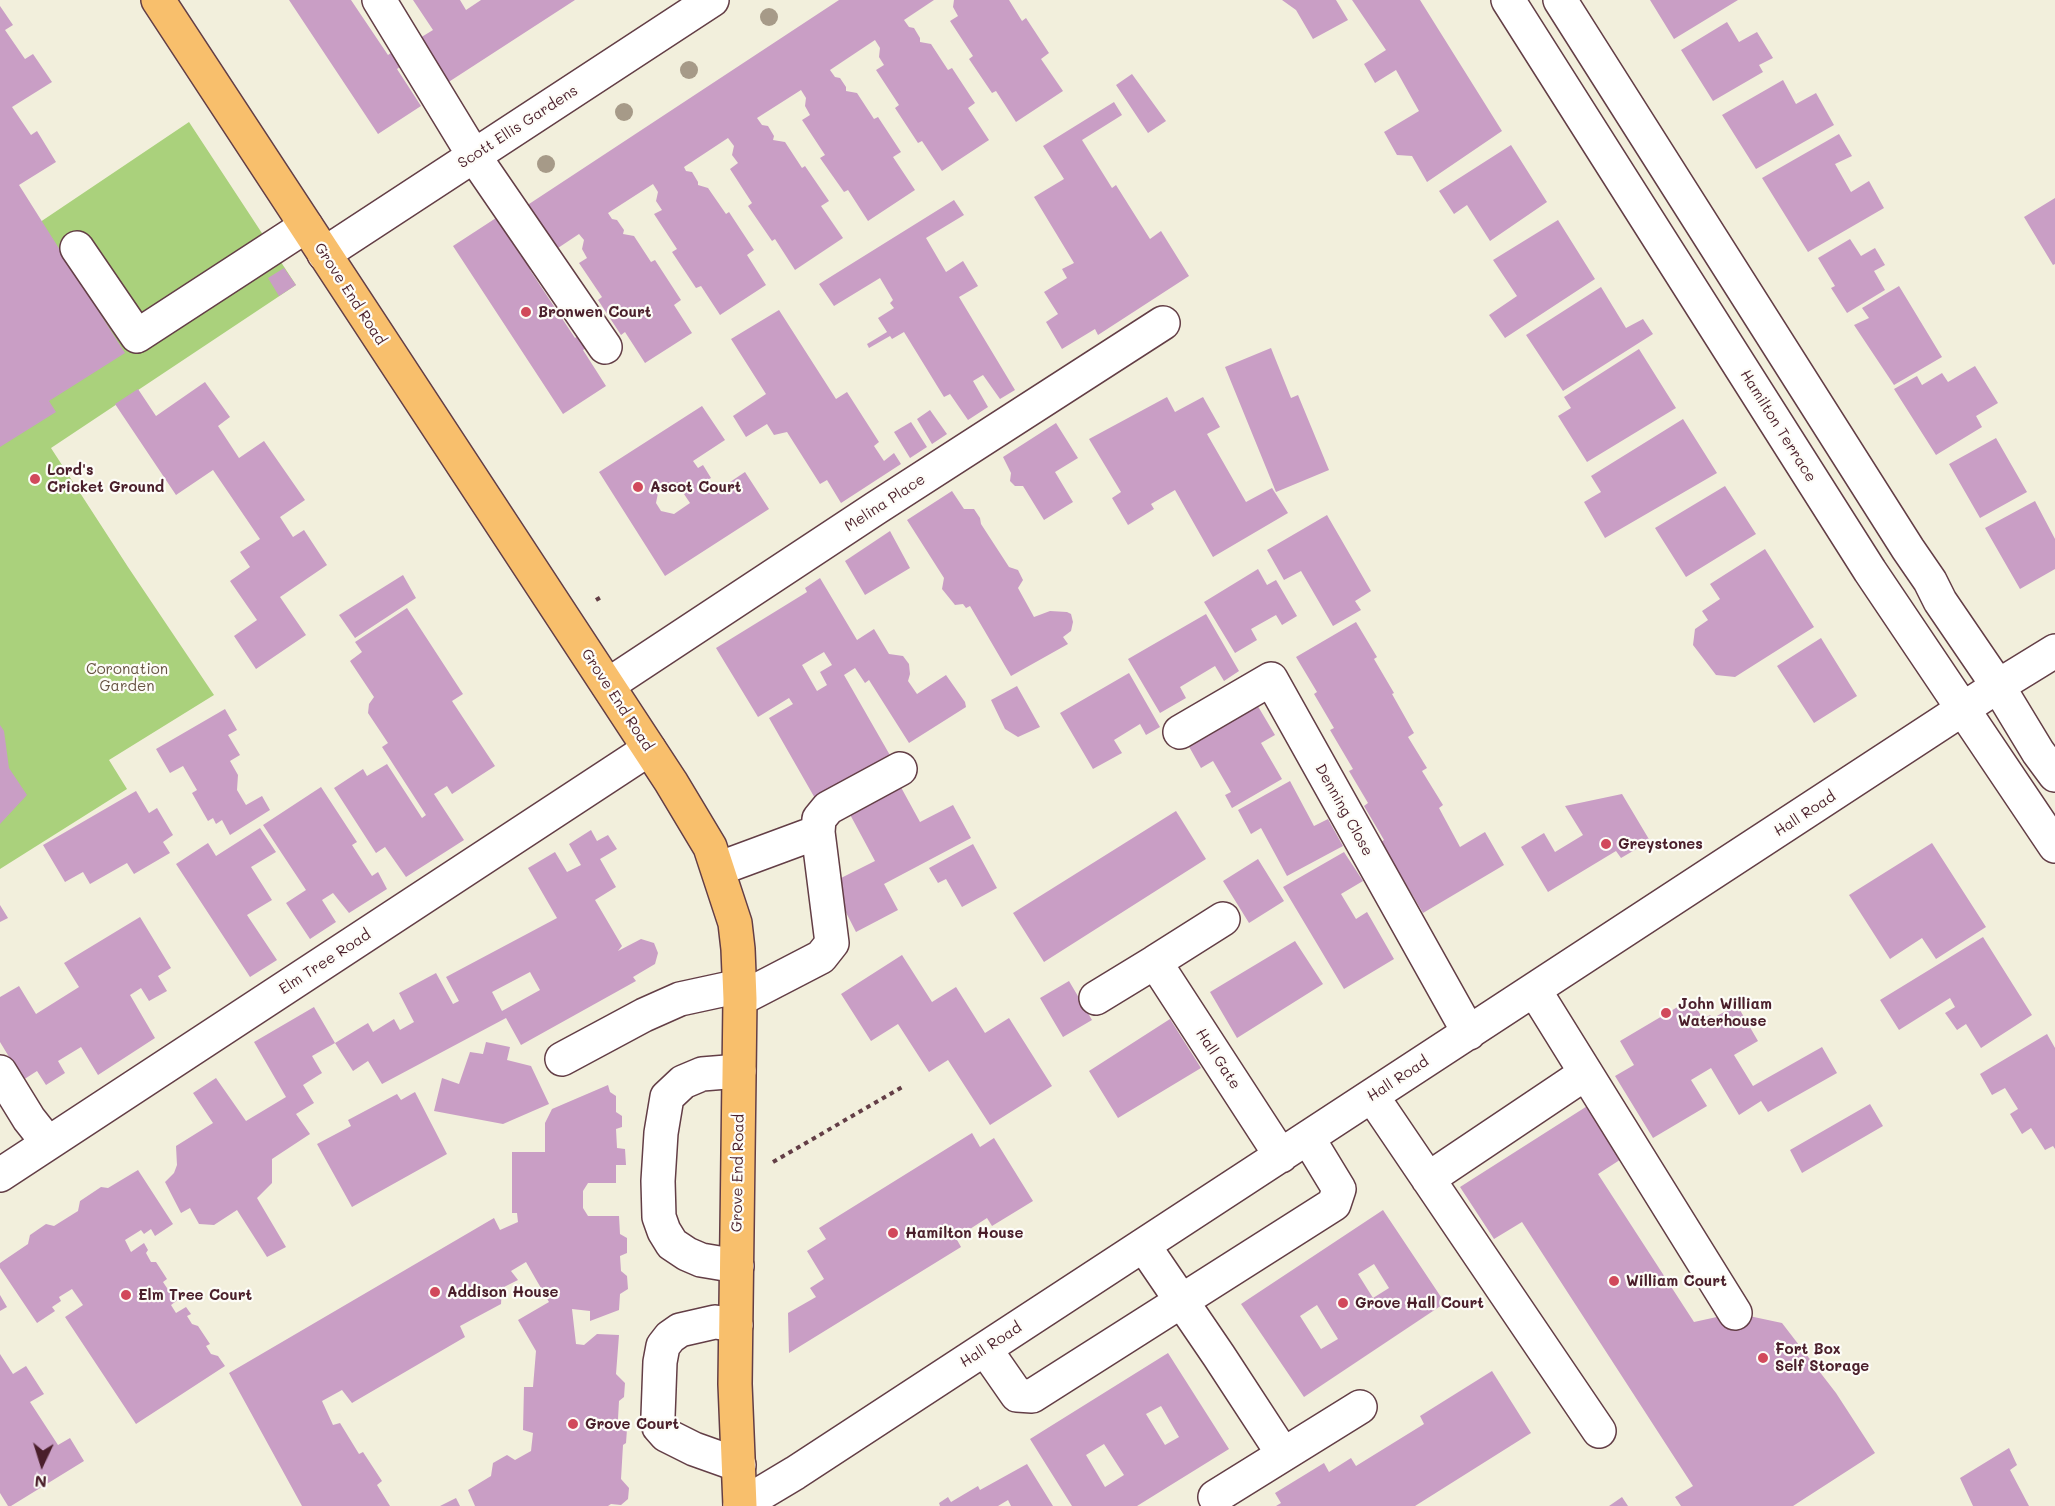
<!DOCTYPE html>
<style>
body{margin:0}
#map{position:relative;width:2055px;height:1506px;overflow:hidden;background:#f2efdc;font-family:Mali,sans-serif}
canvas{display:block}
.north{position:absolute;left:12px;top:1434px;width:60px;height:60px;-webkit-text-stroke:4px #fdfcf7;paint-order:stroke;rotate:184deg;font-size:16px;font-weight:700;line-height:24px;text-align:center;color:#4a1f2b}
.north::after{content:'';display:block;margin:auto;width:21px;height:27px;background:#4a1f2b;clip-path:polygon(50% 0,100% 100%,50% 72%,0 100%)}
</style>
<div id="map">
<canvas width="2055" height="1506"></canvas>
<div class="north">N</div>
</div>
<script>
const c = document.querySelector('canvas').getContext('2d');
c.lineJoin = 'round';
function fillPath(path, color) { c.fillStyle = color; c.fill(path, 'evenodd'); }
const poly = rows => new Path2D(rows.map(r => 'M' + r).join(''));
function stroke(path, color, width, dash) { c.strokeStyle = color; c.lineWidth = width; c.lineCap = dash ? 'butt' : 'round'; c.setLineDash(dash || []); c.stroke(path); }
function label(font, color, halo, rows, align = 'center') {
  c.font = font + ' Mali,sans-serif'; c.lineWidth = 4.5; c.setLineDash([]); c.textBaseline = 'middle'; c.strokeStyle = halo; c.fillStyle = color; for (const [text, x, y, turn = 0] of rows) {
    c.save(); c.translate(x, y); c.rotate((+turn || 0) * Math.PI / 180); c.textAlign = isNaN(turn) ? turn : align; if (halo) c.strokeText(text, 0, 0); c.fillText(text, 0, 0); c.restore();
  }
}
fillPath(poly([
 [189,122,296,285,51,448,128,567,214,695,109,760,127,789,0,869,0,249]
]), '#aad17c');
fillPath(poly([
 [289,0,351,0,388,55,400,47,409,61,397,69,421,106,378,134],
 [413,0,460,0,466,10,481,0,575,0,444,85,415,41,433,30],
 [839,0,934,0,904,20,909,27,914,28,920,38,920,42,931,44,948,70,952,68,975,103,968,108,989,140,942,171,922,141,918,143,895,108,899,105,876,70,884,65,879,57,880,48,875,40,830,70,835,77,840,78,846,87,846,91,857,93,874,119,878,117,901,152,893,157,915,190,868,221,848,190,844,192,820,158,825,155,802,120,810,115,805,106,806,98,801,90,757,118,762,125,768,126,774,136,773,140,785,142,802,168,805,166,829,201,821,206,843,238,795,270,775,239,772,241,748,206,752,203,730,169,738,163,732,155,734,146,728,138,684,167,686,171,692,172,698,182,698,185,708,188,726,214,729,212,754,250,747,255,766,285,720,315,701,286,696,288,672,252,677,249,654,214,662,210,656,201,658,192,653,184,608,213,612,219,617,220,624,230,623,234,634,236,651,262,655,260,681,300,674,305,692,333,645,363,625,332,621,335,598,300,602,297,579,263,587,258,582,249,584,240,579,234,555,250,526,206],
 [954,0,1009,0,1022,21,1026,18,1049,53,1041,59,1063,91,1016,122,996,91,992,93,969,59,973,56,950,21,958,16,953,7],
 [1282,0,1336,0,1348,20,1313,39,1296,10],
 [1352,0,1420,0,1502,131,1427,182,1412,156,1397,155,1384,132,1419,111,1396,70,1375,83,1364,64,1386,50],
 [1650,0,1738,0,1674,39],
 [0,6,13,25,5,30,25,59,33,54,52,82,12,107,31,135,37,131,56,162,19,185,125,353,49,401,56,412,0,447],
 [1727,22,1739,42,1757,32,1773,58,1759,65,1763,72,1713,101,1681,50],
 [1132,74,1166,121,1148,133,1116,85],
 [1783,80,1796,104,1816,93,1834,125,1756,169,1722,115],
 [1114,102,1122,115,1082,140,1112,188,1116,185,1150,239,1161,231,1189,276,1098,335,1095,329,1062,349,1046,322,1058,314,1044,292,1067,278,1062,269,1074,263,1034,197,1064,179,1043,146],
 [1839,134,1852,156,1835,164,1851,192,1869,181,1884,208,1808,252,1762,178],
 [1511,145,1547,202,1490,241,1467,205,1454,214,1439,191],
 [2055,198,2055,264,2053,265,2024,217],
 [954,200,964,215,926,238,946,272,963,261,978,286,959,297,1015,390,1000,399,983,375,973,381,988,407,968,420,950,394,944,397,904,332,892,339,890,336,869,348,867,344,887,332,878,318,894,308,890,303,893,300,880,278,834,306,819,284],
 [496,218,521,256,532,249,541,263,530,270,575,338,585,331,593,344,583,350,606,386,563,414,453,246],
 [1558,220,1595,279,1505,338,1489,315,1517,296,1493,260],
 [1850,239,1861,256,1875,248,1885,265,1874,271,1885,290,1847,313,1831,288,1835,286,1818,258],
 [284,268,296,285,279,296,268,278],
 [1899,286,1942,357,1894,385,1854,325,1869,318,1862,308],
 [1601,287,1626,328,1643,319,1653,334,1563,391,1526,335],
 [779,310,836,399,847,392,879,442,874,446,884,461,894,453,901,464,841,503,827,480,820,484,787,432,774,435,767,424,746,437,733,416,766,394,731,339],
 [1271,348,1291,398,1298,395,1329,470,1276,492,1225,367],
 [1639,349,1676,408,1587,462,1558,416,1571,408,1564,397],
 [1975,366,1998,403,1976,416,1982,427,1936,455,1894,389,1917,376,1922,385,1942,373,1948,382],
 [205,382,230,417,218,426,239,458,264,441,305,500,280,517,293,537,304,530,327,565,280,597,306,635,256,669,234,636,257,620,230,581,250,567,240,552,260,539,213,470,176,495,115,404,138,389,156,416],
 [1167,397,1175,412,1203,397,1220,427,1207,434,1246,502,1272,488,1288,513,1213,557,1175,490,1151,504,1154,509,1128,525,1112,498,1121,492,1089,439],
 [702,406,725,440,693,461,698,468,703,465,711,478,707,480,715,492,745,472,769,509,665,576,599,472],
 [676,482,690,503,674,514,661,511,656,503,658,493],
 [930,410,947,434,932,444,917,419],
 [1683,419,1717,473,1605,538,1584,502,1601,492,1591,476],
 [911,422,927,447,910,458,894,432],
 [1056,423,1078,458,1055,472,1073,502,1044,520,1023,486,1015,486,1010,481,1011,473,1003,457],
 [1996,438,2027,492,1980,518,1949,464],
 [1725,486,1756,534,1686,577,1655,528],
 [952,491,964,509,974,509,980,518,981,524,1009,567,1018,570,1023,580,1018,588,1034,617,1050,611,1067,612,1071,614,1073,622,1071,631,1063,637,1068,644,1011,676,970,606,966,608,963,604,955,605,942,589,944,578,907,520],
 [2035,501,2055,539,2055,569,2020,589,1985,528],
 [1327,515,1371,591,1355,601,1361,610,1333,626,1301,571,1284,580,1267,550],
 [890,531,910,568,865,595,845,561],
 [1765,549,1814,627,1735,677,1716,675,1693,645,1695,629,1708,620,1702,611,1720,599,1710,584],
 [1258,569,1267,585,1276,580,1297,616,1282,625,1276,615,1251,629,1257,640,1235,653,1204,602],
 [403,575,416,598,355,638,339,615],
 [820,578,857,640,874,629,889,654,903,656,909,664,910,674,908,681,917,694,946,675,965,702,966,707,909,743,869,680,865,683,855,668,844,675,891,757,816,800,769,718,793,704,789,698,758,717,716,648,807,592,805,588],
 [824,652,832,665,820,672,827,685,817,691,802,665],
 [407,608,463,694,452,701,495,766,452,794,447,786,434,794,464,840,406,877,385,847,376,853,334,788,363,769,367,776,387,764,422,818,426,815,382,747,388,743,368,713,369,704,374,697,350,661,362,652,355,642],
 [1206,614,1239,671,1224,681,1215,666,1180,687,1186,698,1160,713,1128,659],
 [1356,622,1377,657,1374,659,1394,693,1392,694,1414,733,1408,737,1427,768,1422,771,1443,805,1439,808,1460,847,1485,832,1504,865,1423,913,1381,842,1384,840,1364,806,1368,803,1349,771,1353,769,1330,730,1334,728,1314,694,1317,692,1296,657],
 [1821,638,1857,696,1814,723,1777,666],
 [1129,673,1160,727,1146,735,1140,724,1114,740,1122,753,1093,769,1060,713],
 [1017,686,1040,727,1018,737,1005,729,991,700],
 [1256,703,1275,735,1261,743,1282,779,1232,808,1225,795,1231,792,1213,761,1201,768,1187,743],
 [225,709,237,730,228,735,240,755,230,761,238,775,237,790,246,805,262,796,270,810,230,835,222,820,216,824,213,818,208,821,192,793,197,790,183,766,170,773,156,749],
 [0,725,4,731,9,768,27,795,0,824],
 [897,780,920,822,953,805,971,838,884,884,898,910,856,932,831,883,875,861,846,807],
 [1290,781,1314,826,1328,819,1343,846,1287,876,1261,828,1251,834,1238,810],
 [321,787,357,842,352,845,372,876,378,872,387,889,349,913,333,893,322,900,336,922,310,939,286,903,306,890,263,825],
 [136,791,149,813,157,808,173,835,163,842,170,853,134,874,127,863,90,884,83,872,65,882,43,845],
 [1622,794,1650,841,1621,858,1616,851,1548,892,1521,847,1544,833,1555,852,1583,835,1565,806],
 [1176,811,1206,859,1044,962,1013,913],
 [260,828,276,852,251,867,272,900,247,915,277,960,250,977,176,864,208,843,216,856],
 [591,830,597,841,608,835,617,849,600,859,616,887,595,900,622,946,618,951,641,939,654,943,658,953,655,964,633,977,636,981,521,1045,506,1018,382,1084,368,1061,353,1071,335,1043,312,1056,322,1073,303,1085,314,1103,296,1114,310,1134,272,1159,272,1183,257,1198,286,1247,267,1257,237,1210,214,1225,199,1224,190,1208,181,1213,165,1182,174,1173,177,1165,176,1146,213,1123,193,1093,216,1078,246,1121,286,1097,254,1042,314,1007,335,1043,368,1023,373,1032,394,1019,400,1030,414,1022,399,993,436,973,453,1004,459,1001,446,977,557,918,528,868,555,852,567,872,581,865,569,844],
 [530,972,540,990,502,1011,492,992],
 [1932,843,1986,927,1936,959,1922,938,1890,959,1849,895],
 [973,844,997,888,962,907,946,879,938,883,929,868],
 [1344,852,1363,881,1341,894,1356,919,1367,912,1394,959,1344,989,1283,887],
 [1258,859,1284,901,1249,923,1223,881],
 [0,905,8,918,0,922],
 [140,917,171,968,158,976,167,991,149,1001,141,988,130,995,155,1038,98,1075,81,1047,58,1061,65,1073,46,1085,37,1071,23,1080,0,1042,0,997,19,986,36,1014,79,987,64,963],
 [1983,937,2032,1015,1981,1048,1966,1024,1957,1030,1945,1013,1955,1007,1950,998,1899,1030,1880,1000],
 [1295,941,1323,984,1237,1038,1210,992],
 [902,955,932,1002,956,987,985,1033,1009,1018,1052,1086,990,1125,948,1060,929,1072,898,1024,871,1041,841,994],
 [1069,981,1092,1020,1063,1037,1040,998],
 [1691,999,1703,1019,1710,1015,1713,1018,1737,1005,1758,1041,1734,1055,1753,1086,1822,1047,1837,1073,1768,1112,1761,1101,1739,1115,1711,1068,1691,1080,1707,1106,1653,1138,1615,1076,1634,1065,1620,1041],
 [1170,1019,1201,1068,1118,1118,1089,1071],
 [2047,1034,2055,1048,2055,1149,2053,1146,2045,1150,2031,1128,2022,1134,2010,1114,2018,1109,2005,1088,1992,1095,1980,1074],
 [486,1042,510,1047,507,1060,531,1066,549,1104,503,1124,434,1111,442,1078,459,1084,470,1052,483,1054],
 [608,1085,610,1092,616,1096,616,1112,622,1116,622,1127,616,1129,617,1148,625,1149,626,1165,616,1165,616,1183,588,1183,583,1191,583,1208,588,1216,619,1216,620,1234,627,1238,627,1253,620,1256,621,1271,627,1276,628,1289,620,1294,619,1310,590,1321,590,1311,572,1309,576,1344,584,1345,597,1334,619,1335,616,1374,625,1383,624,1397,619,1401,618,1419,627,1429,626,1443,623,1445,621,1479,629,1488,628,1499,621,1505,611,1504,608,1506,475,1506,468,1490,491,1476,493,1463,507,1455,515,1460,531,1451,533,1433,523,1430,524,1387,533,1387,536,1351,518,1320,549,1302,526,1262,511,1271,518,1280,502,1288,501,1304,460,1326,465,1337,352,1403,342,1390,322,1401,333,1425,340,1423,359,1454,363,1452,382,1481,377,1485,390,1506,302,1506,229,1373,494,1218,500,1230,518,1222,517,1213,512,1213,512,1152,545,1152,545,1123,552,1109],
 [415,1092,447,1154,352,1207,317,1144,351,1126,348,1120,397,1094,401,1100],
 [1592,1103,1626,1156,1598,1174,1694,1322,1735,1313,1782,1323,1836,1393,1875,1453,1793,1506,1681,1506,1675,1497,1693,1486,1522,1222,1494,1239,1460,1187],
 [1870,1104,1883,1126,1802,1173,1790,1150],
 [972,1133,980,1147,994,1138,1033,1201,992,1226,987,1218,956,1238,961,1247,789,1353,788,1313,816,1297,810,1288,824,1279,807,1251,826,1239,819,1228],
 [138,1170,173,1224,155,1236,151,1229,144,1234,141,1230,125,1240,131,1252,144,1243,148,1250,146,1253,151,1262,156,1262,167,1279,163,1282,169,1291,175,1292,179,1299,171,1305,176,1313,186,1307,191,1314,187,1316,192,1324,198,1326,210,1344,206,1346,211,1354,218,1356,225,1366,136,1424,65,1317,83,1305,72,1289,59,1297,61,1301,52,1307,55,1311,37,1323,0,1268,0,1263,28,1244,30,1235,46,1224,54,1226,78,1211,80,1201,101,1187,108,1188],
 [1383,1210,1445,1303,1304,1397,1241,1304],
 [1374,1264,1389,1288,1373,1298,1358,1274],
 [1317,1305,1338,1339,1321,1349,1300,1316],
 [0,1295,7,1307,0,1311],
 [1168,1353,1229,1449,1137,1506,1072,1506,1030,1439],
 [1161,1406,1179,1437,1165,1445,1146,1414],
 [1104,1444,1124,1475,1105,1487,1086,1455],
 [0,1354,13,1374,26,1366,44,1394,30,1402,58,1445,70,1438,84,1461,11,1506,8,1506,0,1493],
 [1492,1371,1531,1433,1415,1506,1276,1506,1281,1503,1275,1493,1324,1463,1329,1472,1351,1458,1356,1466,1424,1424,1420,1416],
 [2009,1448,2017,1465,2010,1470,2029,1506,1973,1506,1960,1478],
 [1027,1464,1053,1506,1011,1506,1008,1500,998,1506,940,1506,939,1503,948,1497,951,1502,978,1486,980,1490],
 [1622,1497,1628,1506,1609,1506],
 [456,1498,460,1506,440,1506]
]), '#c99ec5');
const minor = poly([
 [379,0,474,156,605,347],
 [1508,0,1870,571,2055,846],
 [1560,0,1908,549,1930,581,1940,601,1998,686,2038,752,2055,775],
 [77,248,137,336,306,226],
 [324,254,712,0],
 [608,685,876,508,1163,323],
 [1180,732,1271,679,1469,1033],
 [718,869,818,832],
 [1155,962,1223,919],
 [1535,991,1735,1313],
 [1096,998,1155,962,1281,1156],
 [740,999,821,957,832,943,818,832,819,819,828,808,900,769],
 [562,1059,644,1015,680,999,740,986],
 [0,1072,29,1119,48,1143],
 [1372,1096,1599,1431],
 [0,1175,649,749],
 [1428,1179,1586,1073],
 [1144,1246,1219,1356,1283,1454],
 [737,1266,701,1260,687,1254,672,1244,664,1231,659,1217,658,1181,661,1133,667,1097,683,1082,702,1074,739,1071],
 [736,1325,715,1322,680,1330,670,1337,663,1346,660,1362,658,1416,659,1427,666,1435,694,1449,739,1465],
 [985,1349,1017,1395,1032,1396,1334,1204,1339,1189,1308,1138],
 [1215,1497,1360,1407],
 [740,1506,795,1473,1998,686,2055,651]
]);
const major = poly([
 [158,0,671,782,710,847,735,923,738,949,740,999,735,1384,740,1506]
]);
stroke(minor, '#633e46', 36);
stroke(major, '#633e46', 36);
stroke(poly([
 [596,600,603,596],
 [773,1162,904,1086]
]), '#633e46', 4, [4.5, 4.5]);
stroke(minor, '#fff', 33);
stroke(major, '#f8bf6c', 33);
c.fillStyle = '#a69a88';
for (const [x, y] of [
 [769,17],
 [689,70],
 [624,112],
 [546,164]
]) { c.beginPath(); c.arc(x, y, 9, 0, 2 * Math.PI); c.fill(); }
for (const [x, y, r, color] of [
 [526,312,6,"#d1495b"],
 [35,479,6,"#d1495b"],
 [638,487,6,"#d1495b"],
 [1606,844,6,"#d1495b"],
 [1666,1013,6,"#d1495b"],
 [893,1233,6,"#d1495b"],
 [1614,1281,6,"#d1495b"],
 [435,1292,6,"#d1495b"],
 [126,1295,6,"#d1495b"],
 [1343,1303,6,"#d1495b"],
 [1763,1358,6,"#d1495b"],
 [573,1424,6,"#d1495b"]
]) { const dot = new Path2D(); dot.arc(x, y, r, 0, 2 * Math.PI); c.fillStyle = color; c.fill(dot); stroke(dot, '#fdfcf7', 2); }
label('15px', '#4a1f2b', '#fdfcf7', [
 ["Scott Ellis Gardens",518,127,-33],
 ["Grove End Road",350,294,57],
 ["Hamilton Terrace",1778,426,58],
 ["Melina Place",885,503,-33],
 ["Grove End Road",617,700,57],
 ["Denning Close",1344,810,61],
 ["Hall Road",1805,814,-33],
 ["Elm Tree Road",325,962,-33],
 ["Hall Gate",1218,1059,57],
 ["Hall Road",1398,1079,-33],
 ["Grove End Road",738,1173,-89],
 ["Hall Road",991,1345,-33]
]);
label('bold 15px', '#4a1f2b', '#fdfcf7', [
 ["Bronwen Court",538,312],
 ["Lord's",47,470],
 ["Cricket Ground",47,487],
 ["Ascot Court",650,487],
 ["Greystones",1618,844],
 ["John William",1678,1004],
 ["Waterhouse",1678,1021],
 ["Hamilton House",905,1233],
 ["William Court",1626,1281],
 ["Addison House",447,1292],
 ["Elm Tree Court",138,1295],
 ["Grove Hall Court",1355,1303],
 ["Fort Box",1775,1349],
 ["Self Storage",1775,1366],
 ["Grove Court",585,1424]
], 'left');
label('15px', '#675443', '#fdfcf7', [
 ["Coronation",127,669],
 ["Garden",127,686]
]);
</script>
